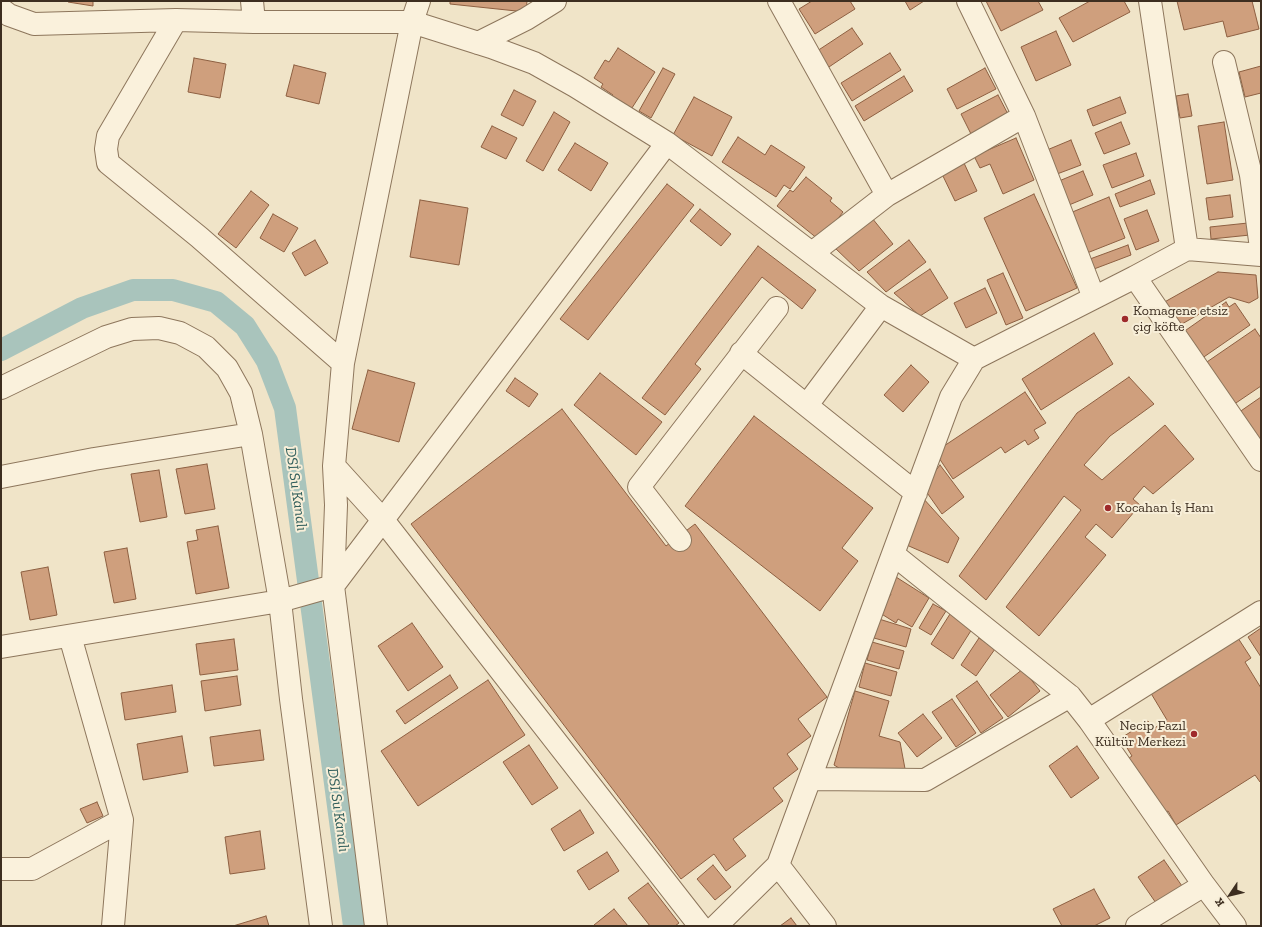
<!DOCTYPE html>
<meta charset="utf-8">
<style>
body{margin:0}
#map{position:relative;width:1262px;height:927px;overflow:hidden;background:#f0e4c8;font-family:"Zilla Slab",serif}
canvas{display:block}
.frame{position:absolute;inset:0;border:2px solid #3d2e20;pointer-events:none}
.north{position:absolute;left:1210px;top:875px;width:40px;height:40px;-webkit-text-stroke:3px #f7eed8;paint-order:stroke;rotate:235deg;font-size:11px;font-weight:700;line-height:16px;text-align:center;color:#3d2e20}
.north::after{content:'';display:block;margin:auto;width:14px;height:18px;background:#3d2e20;clip-path:polygon(50% 0,100% 100%,50% 72%,0 100%)}
</style>
<div id="map">
<canvas width="1262" height="927"></canvas>
<div class="frame"></div>
<div class="north">K</div>
</div>
<script>
const c = document.querySelector('canvas').getContext('2d');
c.lineJoin = 'round';
const poly = rows => new Path2D(rows.map(r => 'M' + r).join(''));
function stroke(path, color, width, dash) { c.strokeStyle = color; c.lineWidth = width; c.lineCap = dash ? 'butt' : 'round'; c.setLineDash(dash || []); c.stroke(path); }
function fillPath(path, color) { c.fillStyle = color; c.fill(path, 'evenodd'); }
function label(font, color, halo, rows, align = 'center') {
  c.font = font + ' "Zilla Slab",serif'; c.lineWidth = 4; c.setLineDash([]); c.textBaseline = 'middle'; c.strokeStyle = halo; c.fillStyle = color; for (const [text, x, y, turn = 0] of rows) {
    c.save(); c.translate(x, y); c.rotate((+turn || 0) * Math.PI / 180); c.textAlign = isNaN(turn) ? turn : align; if (halo) c.strokeText(text, 0, 0); c.fillText(text, 0, 0); c.restore();
  }
}
stroke(poly([
 [1,350,82,308,133,290,173,290,216,302,245,326,267,361,285,408,354,926]
]), '#a9c4bc', 22);
const building = poly([
 [68,1,93,1,93,6,68,2,68,1],
 [450,1,527,1,526,12,450,4,450,1],
 [812,1,850,1,855,9,815,34,799,9,812,1],
 [905,1,924,1,910,10,905,1],
 [986,1,1038,1,1043,10,1001,31,986,1],
 [1090,1,1124,1,1130,12,1073,42,1059,18,1090,1],
 [1177,1,1252,1,1259,29,1227,37,1223,21,1184,30,1177,1],
 [852,28,863,44,823,71,811,55,852,28],
 [1056,31,1071,65,1036,81,1021,47,1056,31],
 [618,48,655,72,630,111,610,98,613,95,601,87,603,84,594,78,605,60,609,62,618,48],
 [890,53,901,70,852,101,841,83,890,53],
 [194,58,226,64,220,98,188,92,194,58],
 [294,65,326,73,319,104,286,96,294,65],
 [1261,66,1261,93,1245,97,1239,72,1261,66],
 [663,68,675,74,651,118,639,111,663,68],
 [985,68,996,89,957,109,947,89,985,68],
 [904,76,913,91,864,121,855,106,904,76],
 [514,90,536,101,523,126,501,115,514,90],
 [1188,94,1192,116,1180,118,1176,96,1188,94],
 [998,95,1010,118,973,138,961,114,998,95],
 [694,97,732,117,712,156,673,135,694,97],
 [1120,97,1126,113,1093,126,1087,110,1120,97],
 [554,112,570,122,543,171,526,161,554,112],
 [1121,122,1130,144,1104,154,1095,133,1121,122],
 [1224,122,1233,180,1207,184,1198,126,1224,122],
 [492,126,517,138,506,159,481,147,492,126],
 [738,137,765,155,771,145,805,167,790,189,784,185,776,197,722,162,738,137],
 [1016,138,1034,180,1003,194,990,164,980,168,974,156,1016,138],
 [1071,140,1081,165,1057,174,1047,150,1071,140],
 [575,143,608,163,591,191,558,170,575,143],
 [1136,153,1144,176,1112,188,1103,165,1136,153],
 [964,163,977,191,955,201,942,174,964,163],
 [1083,171,1093,195,1069,205,1059,181,1083,171],
 [806,177,832,198,830,201,843,212,831,228,828,226,818,239,777,206,790,190,793,192,806,177],
 [1150,180,1155,194,1120,207,1115,194,1150,180],
 [667,184,694,205,588,340,560,319,667,184],
 [251,191,269,205,236,248,218,234,251,191],
 [1034,194,1077,288,1026,311,984,218,1034,194],
 [1230,195,1233,217,1209,220,1206,198,1230,195],
 [1109,197,1125,238,1087,253,1070,213,1109,197],
 [420,200,468,208,459,265,410,257,420,200],
 [700,209,731,234,721,246,690,221,700,209],
 [1147,210,1159,241,1136,250,1124,219,1147,210],
 [273,214,298,228,284,252,260,238,273,214],
 [872,218,893,244,859,271,835,248,872,218],
 [1248,223,1250,235,1211,239,1210,227,1248,223],
 [315,240,328,263,305,276,292,253,315,240],
 [909,240,926,262,886,292,867,272,909,240],
 [1128,245,1131,255,1094,269,1090,259,1128,245],
 [758,246,816,290,802,309,762,277,695,364,701,369,665,415,642,398,758,246],
 [930,269,948,298,920,316,894,293,930,269],
 [1218,272,1256,275,1258,298,1249,303,1229,297,1175,328,1161,304,1218,272],
 [1003,273,1023,318,1006,325,987,280,1003,273],
 [985,288,997,313,966,328,954,303,985,288],
 [1226,302,1229,307,1235,303,1250,325,1198,361,1179,335,1226,302],
 [1255,329,1261,338,1261,386,1230,407,1201,366,1255,329],
 [1094,333,1113,364,1041,410,1022,379,1094,333],
 [911,365,929,382,903,412,884,395,911,365],
 [368,370,415,383,399,442,352,429,368,370],
 [600,373,662,422,636,455,574,405,600,373],
 [1129,377,1154,404,1110,436,1084,465,1102,480,1165,425,1194,459,1153,494,1144,486,1133,499,1140,505,1112,538,1096,524,1085,537,1106,555,1039,636,1006,607,1081,510,1064,496,986,600,959,576,1077,413,1129,377],
 [515,378,538,394,529,407,506,391,515,378],
 [1025,392,1046,423,1034,430,1039,438,1028,445,1025,440,1005,453,1001,447,953,479,935,452,1025,392],
 [1261,397,1261,453,1235,415,1261,397],
 [562,409,666,546,695,524,827,697,798,719,811,736,787,754,798,769,773,788,783,801,733,839,746,856,726,871,714,854,681,879,411,524,562,409],
 [754,416,873,508,842,548,858,561,820,611,685,506,754,416],
 [207,464,215,509,185,514,176,469,207,464],
 [940,465,964,497,942,514,923,487,940,465],
 [159,470,167,517,140,522,131,474,159,470],
 [922,497,959,538,948,563,902,543,922,497],
 [218,526,229,588,196,594,187,542,198,540,196,530,218,526],
 [127,548,136,599,114,603,104,552,127,548],
 [48,567,57,615,30,620,21,572,48,567],
 [896,577,929,598,912,627,898,619,896,623,880,613,891,594,887,592,896,577],
 [933,604,946,611,931,635,919,628,933,604],
 [950,614,972,629,953,659,931,644,950,614],
 [879,619,911,629,906,647,874,638,879,619],
 [412,623,443,667,408,691,378,646,412,623],
 [1261,628,1261,657,1248,637,1261,628],
 [1236,635,1251,658,1245,662,1261,688,1261,781,1260,782,1255,775,1176,825,1168,811,1161,815,1126,760,1132,756,1121,738,1148,721,1153,729,1167,720,1149,690,1236,635],
 [979,638,995,649,976,676,961,665,979,638],
 [234,639,238,670,200,675,196,644,234,639],
 [872,642,904,651,899,669,867,660,872,642],
 [865,663,897,672,891,696,859,687,865,663],
 [1023,669,1040,691,1008,717,990,695,1023,669],
 [450,675,458,688,405,724,396,711,450,675],
 [237,676,241,705,205,711,201,681,237,676],
 [488,680,525,735,418,806,381,751,488,680],
 [977,681,1003,718,981,733,956,696,977,681],
 [172,685,176,712,125,720,121,693,172,685],
 [855,691,889,701,879,736,900,742,906,774,852,776,834,765,855,691],
 [952,699,976,733,956,747,932,712,952,699],
 [923,714,942,738,917,757,898,733,923,714],
 [260,730,264,760,214,766,210,737,260,730],
 [182,736,188,772,143,780,137,744,182,736],
 [529,745,558,788,532,805,503,762,529,745],
 [1077,746,1099,778,1071,798,1049,766,1077,746],
 [97,802,103,816,87,823,80,809,97,802],
 [580,810,594,833,564,851,551,829,580,810],
 [260,831,265,869,230,874,225,837,260,831],
 [607,852,619,871,589,890,577,871,607,852],
 [1164,860,1182,886,1156,903,1138,877,1164,860],
 [713,865,731,887,715,900,697,879,713,865],
 [648,883,679,923,675,926,650,926,628,898,648,883],
 [1094,889,1110,918,1094,926,1062,926,1053,909,1094,889],
 [614,909,628,926,595,926,594,925,614,909],
 [266,916,269,926,233,926,266,916],
 [791,918,797,926,780,926,791,918]
]);
fillPath(building, '#cf9f7d');
stroke(building, '#8d5f41', 1);
const minor = poly([
 [252,1,254,22],
 [779,1,887,195],
 [968,1,1024,116,1094,298],
 [1150,1,1187,249],
 [1,9,9,15,34,24,176,20,254,22,412,22,491,47,534,63,575,86,667,143,881,306,974,359,1135,277,1261,460],
 [176,20,108,136,106,149,108,163,199,237,343,363],
 [478,43,526,19,555,1],
 [1224,62,1251,175,1261,248],
 [812,253,887,195,1024,116],
 [1135,277,1187,249,1261,255],
 [741,353,916,493],
 [1,388,106,337,132,329,159,328,180,333,206,347,227,368,241,393,251,434,280,601,291,699,321,926],
 [807,405,881,306],
 [334,466,383,520,700,926],
 [1,477,94,459,251,434],
 [680,540,639,487,777,308],
 [893,554,1070,696,1089,720,1204,885,1235,926],
 [70,636,122,820,113,926],
 [1,647,280,601,333,586,667,143],
 [1089,720,1261,612],
 [810,779,925,780,1070,696],
 [778,865,825,926],
 [1,869,32,869,122,820],
 [376,926,333,586,336,505,334,466,343,363,412,22,419,1],
 [716,926,778,865,951,397,974,359],
 [1137,926,1204,885]
]);
stroke(minor, '#8d765c', 24);
stroke(minor, '#faf1dc', 22);
for (const [x, y, r, color] of [
 [1125,319,4,"#9e2a2b"],
 [1108,508,4,"#9e2a2b"],
 [1194,734,4,"#9e2a2b"]
]) { const dot = new Path2D(); dot.arc(x, y, r, 0, 2 * Math.PI); c.fillStyle = color; c.fill(dot); stroke(dot, '#f7eed8', 1.5); }
label('14px', '#3d2e20', '#f7eed8', [
 ["Komagene etsiz",1133,311],
 ["çig köfte",1133,327],
 ["Kocahan İş Hanı",1116,508],
 ["Necip Fazıl",1186,726,"right"],
 ["Kültür Merkezi",1186,742,"right"]
], 'left');
label('italic 15px', '#2f5d5a', '#f7eed8', [
 ["DSİ Su Kanalı",296,489,82],
 ["DSİ Su Kanalı",338,810,82]
]);
</script>
